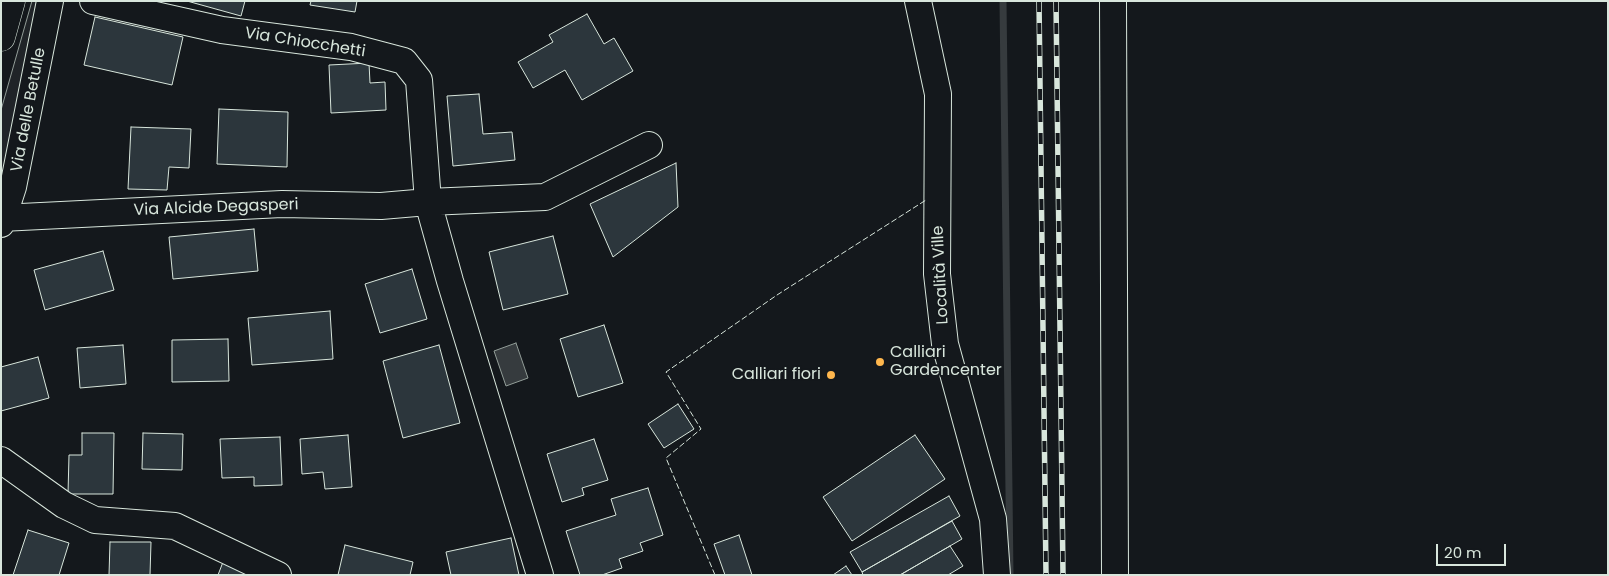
<!DOCTYPE html>
<meta charset="utf-8">
<style>
body{margin:0}
#map{position:relative;width:1609px;height:576px;overflow:hidden;background:#14181c;font-family:Poppins,sans-serif}
canvas{display:block}
.frame{position:absolute;inset:0;border:2px solid #d8e6dc;pointer-events:none}
.scale{position:absolute;left:1436px;top:544px;width:70px;height:22px;box-sizing:border-box;border:2px solid #d8e6dc;border-top:0;padding-left:6px;font-size:15px;line-height:18px;white-space:nowrap;color:#d8e6dc;-webkit-text-stroke:4px #14181c;paint-order:stroke}
</style>
<div id="map">
<canvas width="1609" height="576"></canvas>
<div class="frame"></div>
<div class="scale">20 m</div>
</div>
<script>
const c = document.querySelector('canvas').getContext('2d');
c.lineJoin = 'round';
function fillPath(path, color) { c.fillStyle = color; c.fill(path, 'evenodd'); }
const poly = rows => new Path2D(rows.map(r => 'M' + r).join(''));
function stroke(path, color, width, dash) { c.strokeStyle = color; c.lineWidth = width; c.lineCap = dash ? 'butt' : 'round'; c.setLineDash(dash || []); c.stroke(path); }
function label(font, color, halo, rows, align = 'center') {
  c.font = font + ' Poppins,sans-serif'; c.lineWidth = 4; c.setLineDash([]); c.textBaseline = 'middle'; c.strokeStyle = halo; c.fillStyle = color; for (const [text, x, y, turn = 0] of rows) {
    c.save(); c.translate(x, y); c.rotate((+turn || 0) * Math.PI / 180); c.textAlign = isNaN(turn) ? turn : align; if (halo) c.strokeText(text, 0, 0); c.fillText(text, 0, 0); c.restore();
  }
}
const green = poly([
 [32,1,41,1,1,181,1,110,32,1]
]);
fillPath(green, '#202428');
stroke(green, '#939e99', 1);
const water = poly([
 [516,343,528,378,506,386,494,351,516,343]
]);
fillPath(water, '#363b3e');
stroke(water, '#939e99', 1);
stroke(poly([
 [1003,1,1010,575]
]), '#363b3e', 7);
const building = poly([
 [187,1,245,1,241,16,187,1],
 [311,1,357,1,355,12,310,5,311,1],
 [587,14,604,44,614,38,633,71,582,100,565,70,533,88,518,62,553,42,549,35,587,14],
 [95,17,183,37,172,85,84,65,95,17],
 [369,63,370,83,385,82,386,110,331,113,329,65,369,63],
 [479,94,483,134,512,132,515,160,453,166,447,96,479,94],
 [219,109,288,112,287,167,217,164,219,109],
 [131,127,191,129,189,168,169,167,167,190,128,189,131,127],
 [676,163,678,207,613,257,590,204,676,163],
 [254,229,258,271,173,279,169,237,254,229],
 [553,236,568,294,503,310,489,252,553,236],
 [103,251,114,290,45,310,34,270,103,251],
 [412,269,427,319,380,333,365,284,412,269],
 [330,311,333,359,252,365,248,318,330,311],
 [604,325,623,383,578,397,560,339,604,325],
 [228,339,229,381,172,382,172,340,228,339],
 [123,345,126,384,80,388,77,348,123,345],
 [439,345,460,423,403,438,383,361,439,345],
 [38,357,49,398,1,411,1,367,38,357],
 [678,404,694,429,664,448,648,424,678,404],
 [82,433,114,433,113,494,68,494,69,455,82,455,82,433],
 [143,433,183,434,182,470,142,469,143,433],
 [348,435,352,487,325,489,323,472,302,474,300,439,348,435],
 [915,435,945,479,852,541,823,497,915,435],
 [280,437,282,485,254,486,254,477,222,478,220,439,280,437],
 [594,439,608,480,582,488,584,495,562,502,547,454,594,439],
 [648,488,663,535,640,543,643,551,619,559,622,568,602,575,580,575,566,531,616,515,611,499,648,488],
 [949,496,960,516,862,572,850,552,949,496],
 [952,521,962,539,900,575,863,575,862,572,952,521],
 [28,530,69,543,59,575,13,575,28,530],
 [739,535,752,575,725,575,714,544,739,535],
 [511,538,519,575,451,575,446,552,511,538],
 [110,542,151,542,150,575,109,575,110,542],
 [345,545,413,562,410,575,338,575,345,545],
 [950,546,963,566,948,575,900,575,950,546],
 [223,562,256,575,218,575,223,562],
 [846,566,852,575,833,575,846,566]
]);
fillPath(building, '#2c363c');
stroke(building, '#d8e6dc', 1);
const minor = poly([
 [93,1,222,30,351,47,404,61,419,80,428,202,450,281,540,575],
 [918,1,938,94,937,274,945,344,993,519,997,575],
 [1113,1,1115,575],
 [1,218,282,204,381,206,428,202,545,197,649,145],
 [1,224,13,187,50,1],
 [1,460,64,505,95,520,175,526,278,575]
]);
const major = poly([
 [1,37,11,1]
]);
stroke(minor, '#d8e6dc', 28);
stroke(major, '#d8e6dc', 29);
stroke(minor, '#14181c', 26);
stroke(major, '#14181c', 28);
const rail = poly([
 [1039,1,1046,575],
 [1056,1,1063,575]
]);
stroke(rail, '#d8e6dc', 5.5);
stroke(rail, '#14181c', 4, [11]);
stroke(poly([
 [715,575,666,458,701,429,666,372,777,295,926,200]
]), '#d8e6dc', 1, [6, 2.5]);
for (const [x, y, r, color] of [
 [880,362,5,"#ffb74d"],
 [831,375,5,"#ffb74d"]
]) { const dot = new Path2D(); dot.arc(x, y, r, 0, 2 * Math.PI); c.fillStyle = color; c.fill(dot); stroke(dot, '#14181c', 2); }
label('16px', '#d8e6dc', '#14181c', [
 ["Via Chiocchetti",305,43,9],
 ["Via delle Betulle",29,110,-79],
 ["Via Alcide Degasperi",216,208,-2],
 ["Località Ville",941,275,-93]
]);
label('16px', '#d8e6dc', '#14181c', [
 ["Calliari",890,353],
 ["Gardencenter",890,371],
 ["Calliari fiori",821,375,"right"]
], 'left');
</script>
